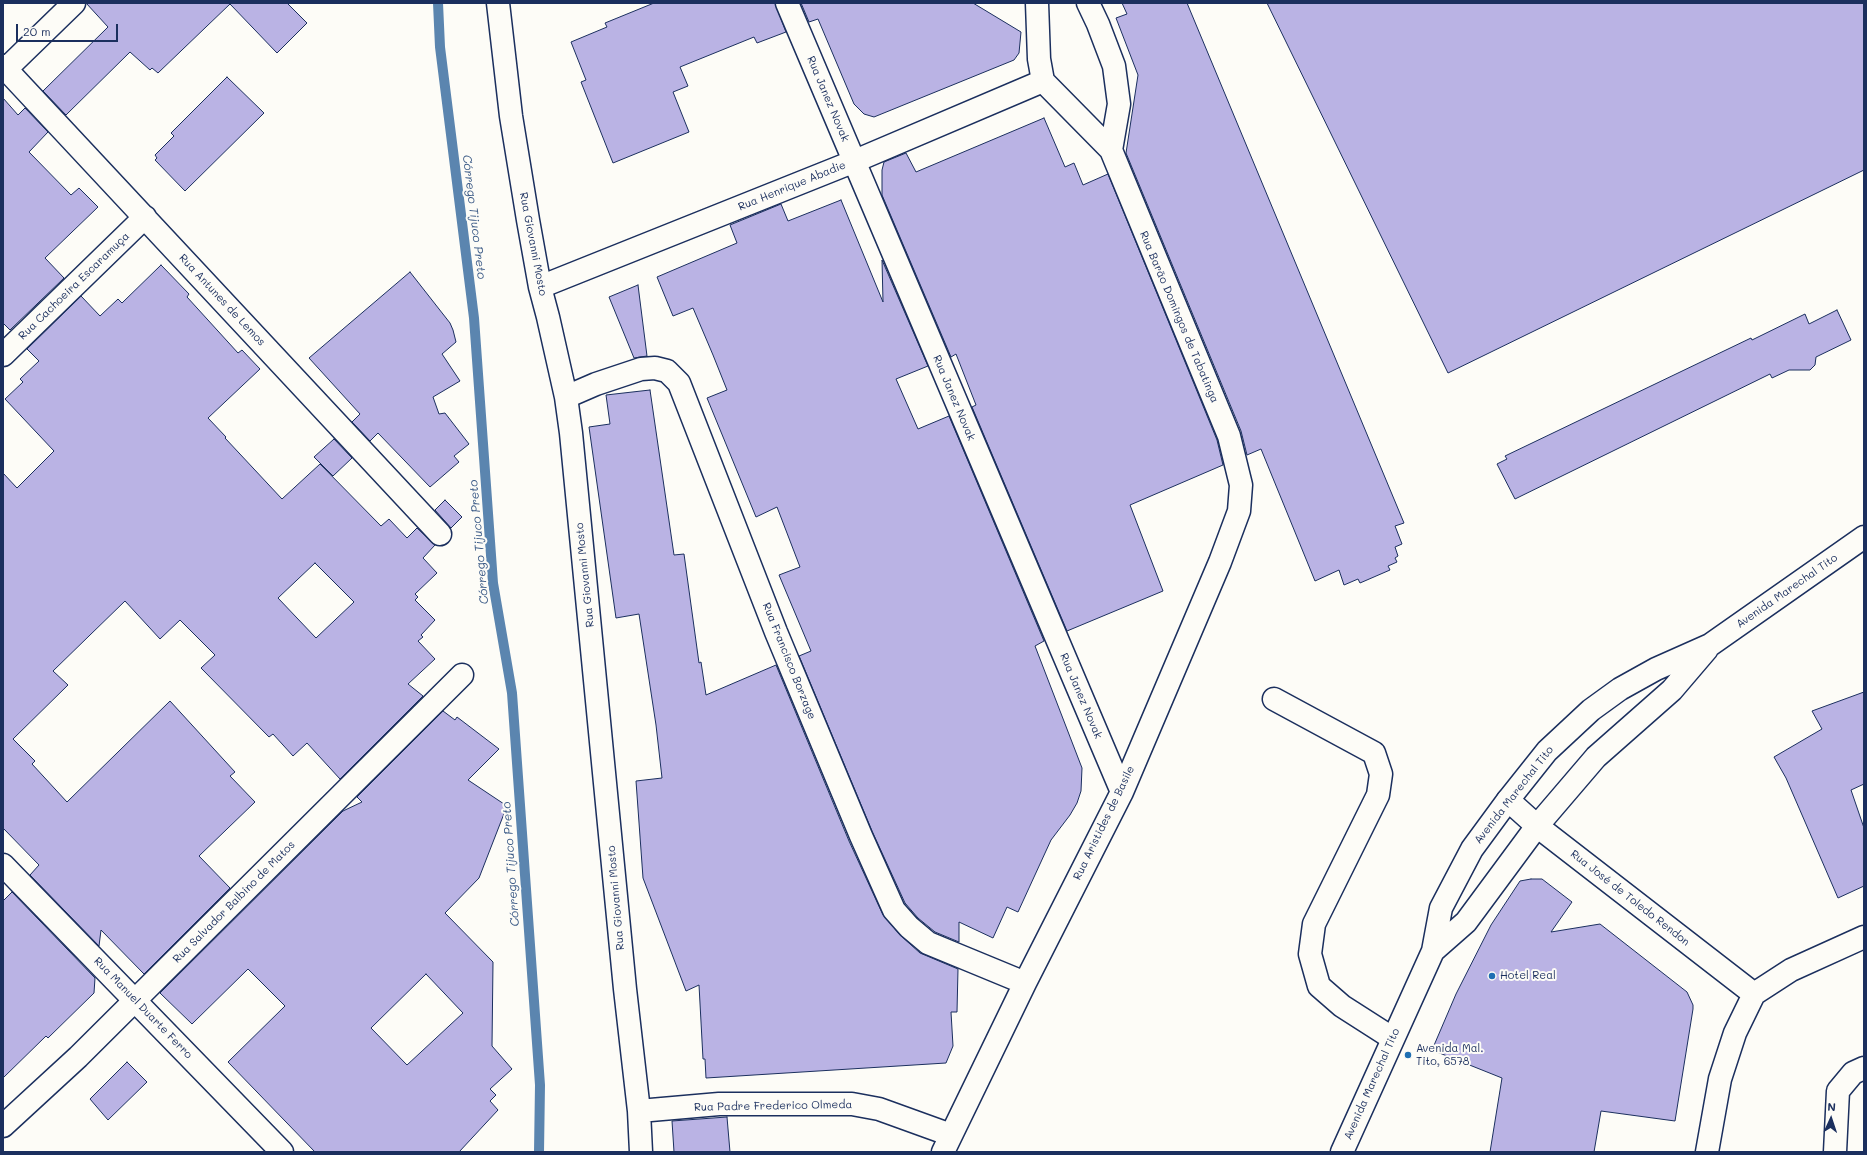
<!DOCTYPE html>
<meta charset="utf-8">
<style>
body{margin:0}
#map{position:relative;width:1867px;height:1155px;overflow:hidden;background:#fdfcf7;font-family:Mali,sans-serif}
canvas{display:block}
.frame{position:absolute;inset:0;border:4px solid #1b2f5e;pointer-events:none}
.north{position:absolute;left:1811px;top:1099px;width:40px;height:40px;-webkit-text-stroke:3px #fdfcf7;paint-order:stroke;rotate:3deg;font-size:11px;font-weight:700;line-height:16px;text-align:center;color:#1b2f5e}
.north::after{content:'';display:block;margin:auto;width:14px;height:18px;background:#1b2f5e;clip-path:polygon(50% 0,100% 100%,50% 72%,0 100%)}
.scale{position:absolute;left:16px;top:24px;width:102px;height:18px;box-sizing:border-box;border:2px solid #1b2f5e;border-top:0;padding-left:5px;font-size:12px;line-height:14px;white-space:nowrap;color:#1b2f5e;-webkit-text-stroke:3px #fdfcf7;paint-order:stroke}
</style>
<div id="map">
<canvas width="1867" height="1155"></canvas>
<div class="frame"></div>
<div class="north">N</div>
<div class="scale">20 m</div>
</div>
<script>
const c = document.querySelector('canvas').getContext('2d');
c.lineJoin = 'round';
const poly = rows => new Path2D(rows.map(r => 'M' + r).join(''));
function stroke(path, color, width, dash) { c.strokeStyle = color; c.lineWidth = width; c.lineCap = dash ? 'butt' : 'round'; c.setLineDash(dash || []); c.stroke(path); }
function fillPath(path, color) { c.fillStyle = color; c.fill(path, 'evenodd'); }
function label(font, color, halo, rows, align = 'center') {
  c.font = font + ' Mali,sans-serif'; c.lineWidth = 4; c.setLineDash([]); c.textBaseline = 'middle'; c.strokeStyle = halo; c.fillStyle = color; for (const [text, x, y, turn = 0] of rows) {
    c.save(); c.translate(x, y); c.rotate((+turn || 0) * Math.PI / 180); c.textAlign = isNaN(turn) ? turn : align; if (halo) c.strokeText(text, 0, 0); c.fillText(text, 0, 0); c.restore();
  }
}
stroke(poly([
 [438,3,440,47,474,318,493,583,512,693,540,1085,539,1152]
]), '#5b85af', 10);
const building = poly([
 [86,3,287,3,307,23,277,53,230,4,158,73,152,68,150,70,130,52,66,115,43,91,108,27,86,3],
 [654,3,775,3,786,32,757,43,754,37,680,67,688,86,673,92,689,132,613,163,581,82,586,80,571,42,607,27,605,23,654,3],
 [801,3,973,3,1021,32,1019,53,1014,60,874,117,864,114,854,104,818,19,809,22,801,3],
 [1122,3,1187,3,1404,523,1395,526,1402,544,1395,547,1398,556,1395,558,1397,562,1388,566,1390,570,1360,583,1358,579,1344,585,1339,570,1315,581,1261,449,1247,455,1241,431,1126,153,1138,75,1116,18,1127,14,1122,3],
 [1267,3,1864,3,1864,170,1448,373,1267,3],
 [227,77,264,113,185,191,155,160,157,158,155,155,174,136,171,133,227,77],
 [3,98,18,115,25,108,48,132,29,152,71,195,79,188,98,207,45,258,64,278,10,330,3,323,3,98],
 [1044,118,1065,167,1074,163,1083,185,1108,174,1217,440,1223,465,1130,505,1163,591,1067,631,972,407,976,405,956,354,951,357,882,195,882,170,884,162,906,153,916,172,1044,118],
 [841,200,883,302,882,260,928,366,896,379,918,429,949,416,1044,641,1035,646,1082,768,1081,791,1077,803,1070,815,1051,840,1018,912,1007,907,993,938,959,922,959,942,935,932,918,918,905,903,872,831,799,656,811,651,779,575,800,567,777,507,756,517,707,398,727,390,713,355,693,308,673,316,657,277,737,243,730,225,781,204,788,221,841,200],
 [161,265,189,294,187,297,238,353,242,350,260,369,208,418,226,437,225,438,282,499,320,464,381,526,389,519,407,538,417,528,435,545,423,558,437,573,415,594,418,597,415,600,435,620,421,635,423,637,418,641,435,659,408,684,423,696,340,779,307,743,293,756,273,734,269,737,201,668,215,655,180,620,160,639,125,601,53,671,68,685,13,739,35,761,32,764,67,802,170,701,235,772,230,776,255,802,199,856,230,888,144,974,101,930,99,946,30,875,39,865,3,828,3,473,17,488,54,451,5,399,23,382,20,379,39,361,27,349,81,296,100,316,118,299,122,303,161,265],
 [315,563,354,602,316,638,278,598,315,563],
 [410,272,450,323,453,330,456,342,442,354,460,381,433,397,439,414,445,413,469,444,454,456,459,462,430,487,378,433,370,441,352,422,360,414,309,358,410,272],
 [638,285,647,356,634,358,609,297,638,285],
 [1837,310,1851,340,1816,357,1815,365,1810,370,1789,370,1772,378,1770,374,1515,499,1497,464,1507,459,1505,456,1751,338,1752,340,1805,314,1809,324,1837,310],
 [650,390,674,555,684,554,699,663,701,662,706,695,776,665,849,841,883,915,900,935,920,953,958,969,957,1012,951,1012,953,1046,946,1063,706,1078,705,1059,703,1059,699,985,686,991,643,878,636,781,662,778,656,725,639,614,616,618,589,427,610,424,606,395,650,390],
 [334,439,352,458,333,476,314,457,334,439],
 [445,500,462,517,451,528,435,510,445,500],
 [1864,692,1864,784,1851,790,1864,828,1864,886,1838,898,1786,778,1774,757,1822,729,1812,711,1864,692],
 [443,711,455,720,457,717,499,749,468,780,507,806,479,878,445,913,493,962,492,1046,512,1069,490,1089,496,1095,490,1101,498,1110,459,1152,315,1152,228,1062,285,1006,248,969,192,1024,160,993,343,811,362,802,357,797,443,711],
 [426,974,463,1013,407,1065,371,1028,426,974],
 [1531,879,1542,879,1572,902,1551,932,1600,924,1687,992,1693,1005,1693,1009,1675,1121,1601,1111,1594,1152,1490,1152,1502,1078,1432,1050,1456,994,1491,925,1520,881,1531,879],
 [12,892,95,978,94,993,48,1038,46,1036,3,1078,3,901,12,892],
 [127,1062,147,1082,108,1120,90,1099,127,1062],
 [727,1117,730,1152,674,1152,672,1121,727,1117]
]);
fillPath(building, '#bab3e4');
stroke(building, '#1b2f5e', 1);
const minor = poly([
 [498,3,511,116,528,220,540,287,548,317,566,397,571,433,625,989,639,1111,641,1152],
 [787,3,1122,792],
 [1088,3,1098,24,1114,66,1119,104,1111,150],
 [3,66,440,534],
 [6,69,74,3],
 [540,287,855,161,1043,81],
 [3,355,145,217],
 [566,397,596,384,641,369,655,368,667,371,679,383,776,632,861,836,894,910,909,927,928,943,1025,983],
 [1274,699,1374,753,1381,774,1378,795,1314,924,1310,954,1319,986,1342,1006,1392,1038],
 [1508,800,1537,826,1754,994],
 [3,865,282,1152],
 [639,1111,719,1104,852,1104,879,1109,951,1135],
 [3,1126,78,1057,462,675],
 [943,1152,1025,983,1122,792,1220,562,1239,511,1241,485,1229,436,1111,150,1043,81,1039,59,1037,3],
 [1707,1152,1720,1079,1735,1033,1754,994,1791,970,1864,937],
 [1835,1152,1838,1091,1853,1073,1864,1068]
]);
const major = poly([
 [1433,951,1466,922,1537,826,1596,757,1672,690,1707,649],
 [1342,1152,1433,951,1441,908,1472,849,1508,800,1547,751,1591,710,1620,689,1656,669,1710,645,1864,537]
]);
stroke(minor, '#1b2f5e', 25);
stroke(major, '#1b2f5e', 25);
stroke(minor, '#fdfcf7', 22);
stroke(major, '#fdfcf7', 22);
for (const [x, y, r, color] of [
 [1492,976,4,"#1f6fb2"],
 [1408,1055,4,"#1f6fb2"]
]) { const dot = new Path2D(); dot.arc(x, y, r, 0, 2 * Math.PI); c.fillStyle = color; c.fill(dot); stroke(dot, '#fdfcf7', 1.5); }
label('11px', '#1b2f5e', '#fdfcf7', [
 ["Rua Janez Novak",828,99,67],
 ["Rua Henrique Abadie",792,186,-22],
 ["Rua Giovanni Mosto",533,244,79],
 ["Rua Cachoeira Escaramuça",74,286,-44],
 ["Rua Antunes de Lemos",222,300,47],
 ["Rua Barão Domingos de Tabatinga",1179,317,67],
 ["Rua Janez Novak",954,398,67],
 ["Rua Giovanni Mosto",585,575,-96],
 ["Avenida Marechal Tito",1787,591,-35],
 ["Rua Francisco Borzage",789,661,68],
 ["Rua Janez Novak",1081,696,67],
 ["Avenida Marechal Tito",1514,795,-52],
 ["Rua Aristides de Basile",1104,823,-64],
 ["Rua Giovanni Mosto",616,898,-95],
 ["Rua José de Toledo Rendon",1630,898,38],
 ["Rua Salvador Balbino de Matos",234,902,-45],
 ["Rua Manuel Duarte Ferro",143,1008,46],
 ["Avenida Marechal Tito",1372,1084,-66],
 ["Rua Padre Frederico Olmeda",773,1106,-1]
]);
label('11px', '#1b2f5e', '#fdfcf7', [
 ["Hotel Real",1500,976],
 ["Avenida Mal.",1416,1049],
 ["Tito, 6578",1416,1062]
], 'left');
label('italic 12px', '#3b5a86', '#fdfcf7', [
 ["Córrego Tijuco Preto",474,217,83],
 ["Córrego Tijuco Preto",479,542,-95],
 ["Córrego Tijuco Preto",511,864,-94]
]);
</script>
